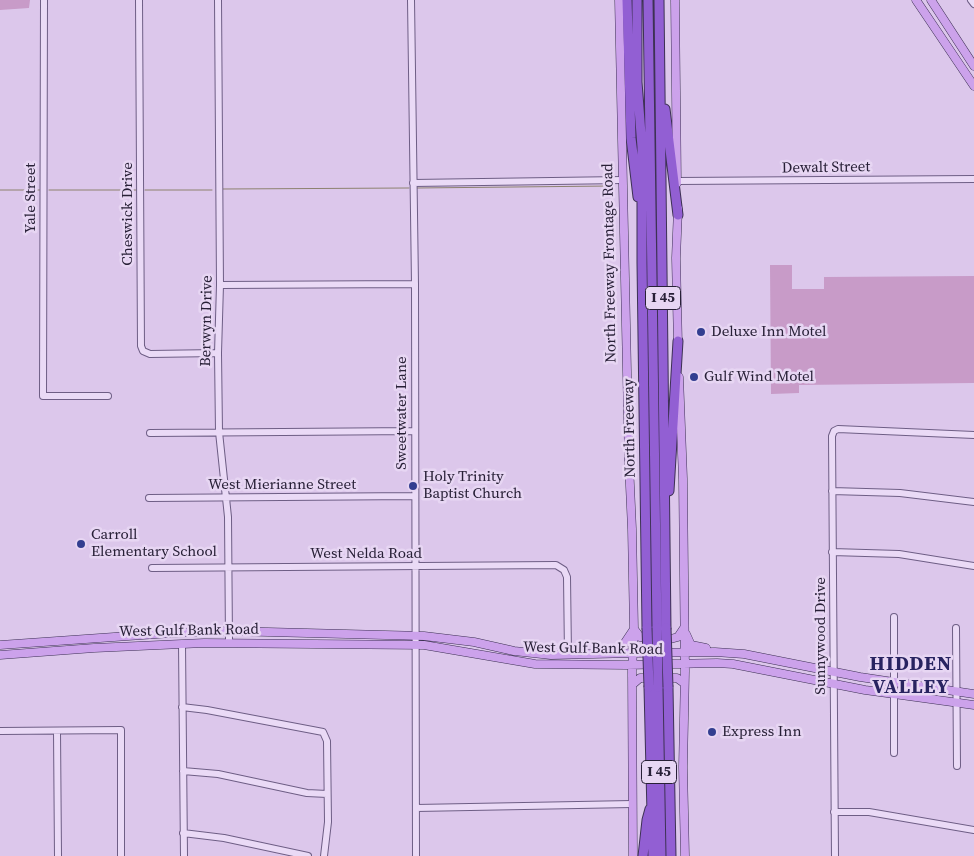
<!DOCTYPE html>
<style>
body{margin:0}
canvas{display:block;background:#dcc7eb}
</style>
<canvas width="974" height="856"></canvas>
<script>
const c = document.querySelector('canvas').getContext('2d');
c.lineJoin = 'round';
function fillPath(path, color) { c.fillStyle = color; c.fill(path, 'evenodd'); }
const poly = rows => new Path2D(rows.map(r => 'M' + r).join(''));
function stroke(path, color, width, dash) { c.strokeStyle = color; c.lineWidth = width; c.lineCap = dash ? 'butt' : 'round'; c.setLineDash(dash || []); c.stroke(path); }
function label(font, color, halo, rows, align = 'center') {
  c.font = font + ' "Source Serif 4",serif'; c.lineWidth = 5; c.setLineDash([]); c.textBaseline = 'middle'; c.strokeStyle = halo; c.fillStyle = color; for (const [text, x, y, turn = 0] of rows) {
    c.save(); c.translate(x, y); c.rotate((+turn || 0) * Math.PI / 180); c.textAlign = isNaN(turn) ? turn : align; if (halo) c.strokeText(text, 0, 0); c.fillText(text, 0, 0); c.restore();
  }
}
fillPath(poly([
 [0,0,30,0,29,8,0,10],
 [770,265,792,265,792,289,824,289,824,277,974,276,974,383,799,385,799,393,771,394]
]), '#c89bc8');
stroke(poly([
 [417,188,611,186],
 [223,189,409,188],
 [0,190,40,190],
 [49,190,136,190],
 [145,190,212,190]
]), '#8d826f', 1);
const minor = poly([
 [44,0,43,396,108,396],
 [139,0,141,346,143,351,150,354,218,353],
 [218,0,220,285,218,353,219,432,228,517,229,642],
 [411,0,415,284,416,856],
 [971,0,974,4],
 [677,181,974,179],
 [413,183,622,180],
 [220,285,415,284],
 [150,433,415,431],
 [832,491,900,493,974,502],
 [149,498,415,496],
 [832,552,899,554,974,566],
 [152,568,556,565,564,570,567,577,568,655],
 [894,617,894,753],
 [956,628,957,766],
 [182,644,184,856],
 [182,707,207,710,323,732,327,741,328,822,324,856],
 [0,731,121,730,121,856],
 [57,731,58,856],
 [183,771,218,774,307,793,327,794],
 [416,808,632,804],
 [834,812,869,812,974,830],
 [183,833,224,838,308,856],
 [835,856,832,436,834,431,838,429,974,435]
]);
const major = poly([
 [619,0,629,464,632,529,634,629,632,671,633,856],
 [675,0,677,183],
 [916,0,974,86],
 [931,0,974,66],
 [678,209,676,258,678,345],
 [679,377,683,479,685,671,683,767,685,856],
 [634,629,640,637,663,641,678,637,684,628],
 [686,634,691,645,706,648],
 [0,645,171,633,229,631,424,636,474,642,514,651,551,655,634,653,715,652,744,654,860,677,974,694],
 [614,653,622,647,634,629],
 [0,655,94,648,204,643,424,645,535,664,626,665,717,663,733,664,865,690,974,705],
 [633,684,640,678,677,678,684,683]
]);
const highway = poly([
 [627,0,631,138,638,197],
 [637,0,637,82,642,147,642,263,647,628],
 [648,0,657,628],
 [659,0,666,628],
 [665,109,678,215],
 [669,491,678,341],
 [649,687,653,856],
 [658,687,661,856],
 [668,687,671,856],
 [643,856,647,820,650,809]
]);
stroke(minor, '#6e5e85', 8);
stroke(major, '#3d3154', 9);
stroke(highway, '#3d3154', 11);
stroke(minor, '#eadaf6', 6);
stroke(major, '#cca2eb', 8);
stroke(highway, '#925fd3', 9);
const highwayBridge = poly([
 [647,628,649,687],
 [657,628,658,687],
 [666,628,668,687]
]);
stroke(highwayBridge, '#3d3154', 11, []);
stroke(highwayBridge, '#925fd3', 9);
for (const [x, y, r, color] of [
 [701,332,5,"#323e90"],
 [694,377,5,"#323e90"],
 [413,486,5,"#323e90"],
 [81,544,5,"#323e90"],
 [712,732,5,"#323e90"]
]) { const dot = new Path2D(); dot.arc(x, y, r, 0, 2 * Math.PI); c.fillStyle = color; c.fill(dot); stroke(dot, '#e7d6f3', 2); }
for (const [x, y, w] of [
 [663,298,35],
 [659,772,35]
]) { const box = new Path2D(); box.roundRect(x - w / 2, y - 11.5, w, 23, 4); c.fillStyle = '#e7d6f3'; c.fill(box); stroke(box, '#282037', 1); }
label('bold 14px', '#282037', null, [
 ["I 45",663,298],
 ["I 45",659,772]
]);
label('15px', '#282037', '#e7d6f3', [
 ["Dewalt Street",826,168,-1],
 ["Yale Street",31,198,-90],
 ["Cheswick Drive",128,214,-90],
 ["North Freeway Frontage Road",610,263,-91],
 ["Berwyn Drive",207,321,-89],
 ["Sweetwater Lane",402,413,-90],
 ["North Freeway",630,428,-91],
 ["West Mierianne Street",282,485],
 ["West Nelda Road",366,554],
 ["West Gulf Bank Road",189,631,-1],
 ["Sunnywood Drive",821,636,-90],
 ["West Gulf Bank Road",593,649,1]
]);
label('15px', '#282037', '#e7d6f3', [
 ["Deluxe Inn Motel",711,332],
 ["Gulf Wind Motel",704,377],
 ["Holy Trinity",423,477],
 ["Baptist Church",423,494],
 ["Carroll",91,535],
 ["Elementary School",91,552],
 ["Express Inn",722,732]
], 'left');
c.letterSpacing = '1px';
label('bold 20px', '#282360', '#e7d6f3', [
 ["HIDDEN",911,665],
 ["VALLEY",911,688]
]);
c.letterSpacing = '0px';
</script>
